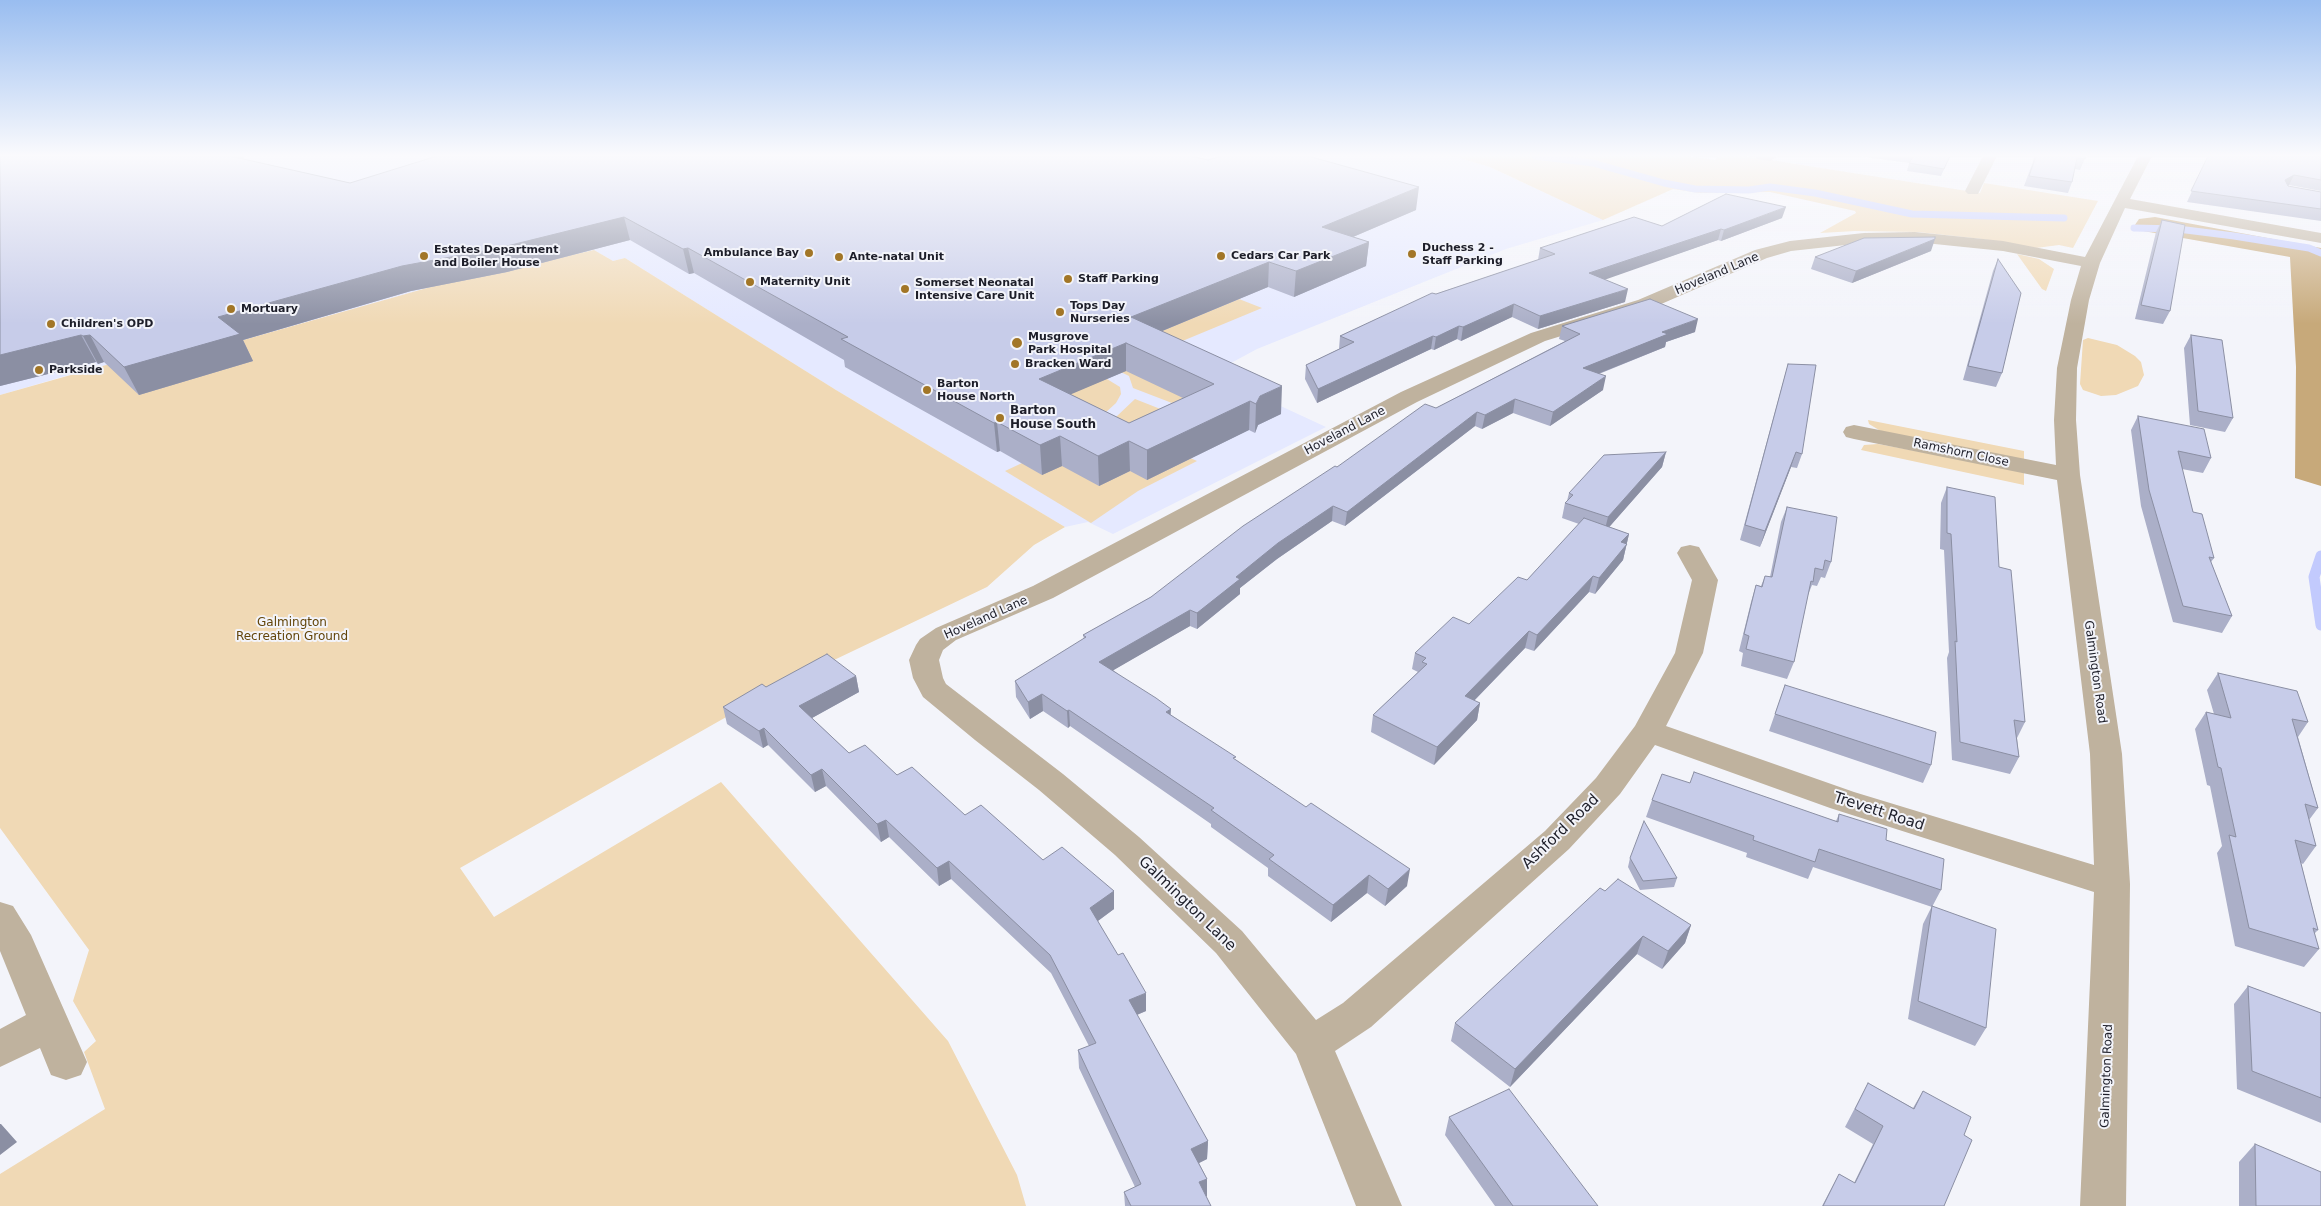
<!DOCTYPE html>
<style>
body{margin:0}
canvas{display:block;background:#f3f4fa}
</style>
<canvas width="2321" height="1206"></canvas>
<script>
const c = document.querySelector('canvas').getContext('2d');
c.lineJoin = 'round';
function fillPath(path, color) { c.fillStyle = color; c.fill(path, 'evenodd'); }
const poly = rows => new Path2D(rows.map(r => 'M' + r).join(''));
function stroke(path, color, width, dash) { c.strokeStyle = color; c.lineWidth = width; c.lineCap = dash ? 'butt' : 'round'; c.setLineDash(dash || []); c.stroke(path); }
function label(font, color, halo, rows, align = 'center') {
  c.font = font + ' "DejaVu Sans",sans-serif'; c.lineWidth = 4; c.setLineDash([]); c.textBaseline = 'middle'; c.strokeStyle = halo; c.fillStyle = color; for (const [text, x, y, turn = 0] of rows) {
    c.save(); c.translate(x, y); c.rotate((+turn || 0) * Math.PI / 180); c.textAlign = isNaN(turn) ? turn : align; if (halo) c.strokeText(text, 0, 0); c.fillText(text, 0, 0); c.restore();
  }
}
fillPath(poly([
 [0,156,1452,156,1490,167,1603,220,1506,249,1257,349,1231,363,1246,390,1326,427,1113,534,1088,522,1065,527,836,390,625,258,613,261,594,250,434,286,208,350,96,367,0,395]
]), '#e5e9ff');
fillPath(poly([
 [1452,156,1689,156,1715,160,1719,156,1745,156,1980,193,1984,183,2098,201,2073,248,2059,245,2036,248,1982,239,1918,232,1855,231,1820,233,1856,213,1855,211,1770,192,1700,193,1673,189,1603,220,1490,167],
 [594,250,613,261,625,258,836,390,1065,527,1034,545,987,587,788,682,460,868,494,917,721,782,948,1041,1017,1175,1026,1206,0,1206,0,1174,105,1109,84,1052,96,1041,73,1001,89,950,0,828,0,395,177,345,208,350,434,286],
 [2017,254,2039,259,2054,269,2046,291,2042,289],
 [1239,299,1262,308,1180,342,1152,335],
 [2088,338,2117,345,2135,356,2141,362,2144,375,2138,386,2116,395,2101,396,2083,390,2080,384,2083,340],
 [1109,366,1218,383,1172,403,1133,388,1129,376],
 [1102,376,1120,387,1121,394,1116,403,1104,414,1056,386],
 [1135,399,1163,410,1141,422,1091,431,1116,417],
 [1868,420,2024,451,2024,461,1884,433,1869,424],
 [1067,442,1173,450,1197,461,1138,491,1091,523,1005,471],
 [1878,444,2024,471,2024,485,1861,450,1864,445]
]), '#f0d9b5');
fillPath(poly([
 [2155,217,2321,248,2321,486,2295,478,2296,367,2290,257,2132,229,2139,219]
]), '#c7a97a');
stroke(poly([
 [1535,156,1593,163,1664,183,1695,189,1749,190,1770,187,1815,193,1912,214,2064,218],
 [2134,228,2178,229,2234,236,2309,248,2321,253]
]), '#c2cafd', 7);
stroke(poly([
 [2321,556,2314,577,2321,625]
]), '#c2cafd', 11);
fillPath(poly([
 [1755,156,1776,156,1777,157,1770,161,1757,159,1755,156],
 [1983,156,1997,156,1978,194,1968,194,1965,191,1983,156],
 [2138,156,2152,156,2130,199,2321,233,2321,243,2125,208,2100,263,2089,300,2077,368,2076,420,2080,475,2122,754,2130,884,2126,1206,2080,1206,2094,892,1830,808,1655,745,1620,794,1569,849,1371,1027,1335,1051,1402,1206,1356,1206,1296,1054,1216,953,1115,855,1039,790,975,740,923,697,913,678,909,660,916,645,920,639,936,628,1033,586,1401,392,1531,333,1638,300,1755,250,1790,241,1864,233,1915,232,2003,241,2085,257,2138,156],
 [1915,242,2003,251,2081,266,2071,300,2057,368,2054,420,2056,465,1854,425,1846,427,1843,432,1846,437,1854,439,2057,480,2090,754,2094,865,1854,792,1666,726,1703,653,1718,580,1699,547,1690,545,1681,547,1677,553,1692,580,1675,653,1635,726,1596,778,1545,831,1343,1003,1316,1020,1242,931,1139,837,1063,774,946,684,943,678,939,660,943,650,956,640,1053,598,1417,402,1545,341,1652,308,1767,258,1791,251,1864,243,1915,242],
 [0,902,13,906,31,935,87,1062,81,1075,66,1080,51,1075,40,1048,0,1067,0,1029,26,1015,0,951,0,902]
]), '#bfb29e');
fillPath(poly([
 [0,156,244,156,243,159,350,183,1416,210,1353,237,1369,242,1366,266,1294,297,1268,287,1162,331,1281,414,1258,425,1255,433,1249,430,1147,480,1130,471,1099,486,1062,466,1042,475,1000,451,997,452,845,367,844,360,694,273,689,274,630,240,507,272,411,291,243,340,253,361,139,395,104,362,98,364,96,362,0,386],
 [1126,371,1183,398,1129,423,1070,394],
 [1858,156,1950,156,1941,176,1907,171,1909,163],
 [2035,156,2086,156,2080,170,2075,169,2072,182,2068,193,2024,186],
 [2208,156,2321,156,2321,191,2289,185,2288,186,2321,192,2321,221,2187,202],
 [1782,218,1721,241,1718,240,1604,279,1625,302,1538,329,1512,317,1461,341,1457,339,1434,350,1431,349,1317,403,1305,379,1306,365,1339,349,1340,336,1436,294,1538,260,1540,248,1662,226],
 [2162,220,2170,311,2163,324,2135,319,2156,232],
 [1931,251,1852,283,1811,269,1815,257],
 [1998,259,2002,373,1996,387,1963,380,1993,271],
 [1562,326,1695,332,1666,342,1665,347,1599,374,1603,390,1550,426,1513,413,1482,429,1475,426,1345,526,1332,521,1277,559,1240,588,1240,594,1197,629,1190,626,1113,670,1171,715,1236,760,1407,886,1385,906,1367,893,1331,922,1268,876,1268,868,1211,827,1211,824,1070,726,1068,728,1043,711,1030,719,1016,697,1015,681,1084,639,1083,635,1151,597,1337,467,1436,408,1565,341,1559,339],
 [2191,335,2233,418,2225,432,2190,425,2184,348],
 [1788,364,1802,454,1797,468,1791,467,1760,547,1740,540],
 [2138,416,2211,458,2203,473,2182,469,2193,512,2214,558,2211,562,2232,616,2222,633,2173,622,2141,506,2131,430],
 [1666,452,1662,467,1609,527,1629,534,1623,560,1595,594,1589,592,1534,651,1525,648,1474,701,1480,703,1477,720,1434,765,1371,732,1373,715,1418,672,1412,669,1415,653,1469,624,1527,580,1579,524,1562,518,1565,503,1567,501,1569,493],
 [1947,487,1999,567,2025,722,2017,738,2019,757,2010,774,1952,760,1947,658,1949,652,1944,550,1940,549,1941,503],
 [1787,507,1831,562,1825,578,1821,577,1817,586,1812,585,1808,595,1794,662,1787,679,1741,666,1743,653,1739,651,1751,602,1756,585,1761,586,1765,576,1770,577,1781,522],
 [2218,673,2308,722,2298,737,2318,808,2309,820,2316,846,2303,864,2301,863,2318,930,2314,934,2319,949,2304,967,2235,946,2217,853,2222,846,2210,786,2207,785,2195,729,2206,712,2214,714,2207,690],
 [856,676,859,692,812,718,849,753,897,775,965,815,1043,860,1114,891,1114,909,1098,921,1146,1011,1137,1015,1208,1141,1207,1159,1199,1163,1207,1179,1206,1196,1211,1206,1125,1206,1124,1192,1135,1187,1079,1068,1078,1050,1089,1046,1051,973,951,879,939,886,889,837,881,842,826,786,815,792,768,745,763,748,727,724,723,707,766,687],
 [1785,685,1931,765,1923,783,1769,731],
 [1690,783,1836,821,1839,814,1886,840,1941,890,1932,907,1813,867,1808,879,1746,857,1747,853,1646,817,1652,800],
 [1630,858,1677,878,1674,887,1640,890,1628,867],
 [1605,891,1691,925,1685,943,1662,969,1637,954,1510,1087,1451,1041,1455,1023],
 [1932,906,1986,1028,1975,1046,1908,1019,1923,924],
 [2248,986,2321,1013,2321,1123,2237,1089,2234,1004],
 [1868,1083,1913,1108,1923,1091,1964,1135,1944,1206,1822,1206,1839,1174,1854,1183,1873,1144,1845,1127],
 [1449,1117,1598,1206,1495,1206,1445,1135],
 [2255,1144,2321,1206,2239,1206,2239,1162]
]), '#abafc8');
fillPath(poly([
 [230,156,244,156,239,177],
 [2294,175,2289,185,2280,191,2285,180],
 [1419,187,1416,210,1320,251,1322,227],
 [1786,207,1782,218,1721,241,1724,230],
 [624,217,630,240,507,272,411,291,243,340,253,361,139,395,124,367,218,317,402,266],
 [1721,229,1718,240,1587,286,1589,273],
 [1935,239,1931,251,1852,283,1856,271],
 [1369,242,1366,266,1294,297,1296,271],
 [688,248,694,273,689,274,683,249],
 [1269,262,1268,287,1131,344,1131,317],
 [1628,289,1625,302,1538,329,1540,316],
 [1514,304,1512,317,1461,341,1463,327],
 [1698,319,1695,332,1666,342,1665,347,1580,381,1583,368,1662,332],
 [1459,326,1457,339,1434,350,1436,337],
 [81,335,96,362,0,386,0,355],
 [90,335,104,362,98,364,83,336],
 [1433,336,1431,349,1317,403,1318,389],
 [1126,343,1126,371,1041,407,1039,379],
 [1606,376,1603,390,1550,426,1553,412],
 [1282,386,1281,414,1258,425,1255,433,1256,404,1260,396],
 [1515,399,1513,413,1482,429,1485,415],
 [1250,401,1249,430,1147,480,1147,450],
 [1477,412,1475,426,1345,526,1347,512],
 [997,422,1000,451,997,452,994,423],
 [1060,436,1062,466,1042,475,1040,445],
 [1129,441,1130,471,1099,486,1098,456],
 [1666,452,1662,467,1604,533,1608,517],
 [1796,452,1791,467,1760,547,1765,531],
 [1333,506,1332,521,1277,559,1240,588,1240,594,1197,629,1197,613,1236,577,1278,543],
 [1629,534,1623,560,1595,594,1599,578,1621,542],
 [1593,576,1589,592,1534,651,1537,635],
 [1190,610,1190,626,1100,678,1099,662],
 [1529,631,1525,648,1462,713,1465,696],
 [856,676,859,692,803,723,799,706],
 [1042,694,1043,711,1030,719,1028,702],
 [1480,703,1477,720,1434,765,1437,747],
 [1171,709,1170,725,1166,712],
 [1069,710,1070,726,1068,728,1067,711],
 [764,728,768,745,763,748,759,731],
 [822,769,826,786,815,792,811,775],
 [886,820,889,837,881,842,877,824],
 [949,861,951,879,939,886,937,868],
 [1410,869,1407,886,1385,906,1388,889],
 [1369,875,1367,893,1331,922,1333,905],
 [1114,891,1114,909,1091,926,1090,908],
 [1691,925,1685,943,1662,969,1668,951],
 [1643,936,1637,954,1510,1087,1515,1069],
 [1146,993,1146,1011,1129,1018,1129,1000],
 [0,1124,1,1124,17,1142,0,1155],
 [1208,1141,1207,1159,1191,1167,1191,1149],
 [1207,1179,1207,1196,1198,1200,1199,1182]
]), '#8b8fa3');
const building = poly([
 [0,156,230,156,350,183,437,156,1191,156,1208,160,1222,156,1308,156,1419,187,1322,227,1369,242,1296,271,1269,262,1131,317,1282,386,1260,396,1256,404,1250,401,1147,450,1129,441,1098,456,1060,436,1040,445,997,422,994,423,841,339,848,337,688,248,683,249,624,217,499,248,402,266,218,317,240,334,124,367,90,335,83,336,81,335,0,355,0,156],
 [1126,343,1214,384,1129,423,1039,379,1126,343],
 [1907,156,1950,156,1944,169,1909,163,1913,157,1907,156],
 [2036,156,2086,156,2085,159,2077,158,2072,182,2029,176,2036,156],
 [2208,156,2321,156,2321,180,2294,175,2285,180,2288,186,2321,192,2321,209,2191,191,2208,156],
 [1726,194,1786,207,1724,230,1721,229,1589,273,1628,289,1540,316,1514,304,1463,327,1459,326,1436,337,1433,336,1318,389,1306,365,1354,342,1340,336,1432,293,1436,294,1555,254,1540,248,1634,217,1662,226,1726,194],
 [2162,220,2185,225,2170,311,2141,305,2162,220],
 [1935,237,1935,239,1856,271,1815,257,1864,238,1935,237],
 [1998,259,2021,293,2002,373,1968,366,1998,259],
 [1650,299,1698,319,1662,332,1668,334,1583,368,1606,376,1553,412,1515,399,1485,415,1477,412,1347,512,1333,506,1278,543,1236,577,1240,579,1197,613,1190,610,1099,662,1156,698,1171,709,1166,712,1236,757,1233,758,1306,807,1311,803,1410,869,1388,889,1369,875,1333,905,1269,859,1274,855,1211,810,1214,808,1069,710,1067,711,1042,694,1028,702,1015,681,1086,637,1083,635,1151,597,1243,526,1335,466,1337,467,1425,404,1436,408,1580,334,1562,326,1650,299],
 [2191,335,2222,340,2233,418,2198,411,2191,335],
 [1788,364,1816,365,1802,454,1796,452,1765,531,1745,525,1788,364],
 [2138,416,2204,429,2211,458,2178,451,2193,512,2202,514,2214,558,2209,557,2232,616,2183,606,2149,490,2138,416],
 [1666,452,1608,517,1565,503,1573,495,1569,493,1604,455,1666,452],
 [1947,487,1995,497,1999,567,2011,570,2025,722,2014,720,2019,757,1960,742,1955,641,1957,642,1951,534,1947,533,1947,487],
 [1787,507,1837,517,1831,562,1825,560,1823,570,1815,568,1813,582,1811,581,1794,662,1746,649,1749,636,1744,634,1756,585,1762,587,1765,576,1772,577,1787,507],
 [1584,518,1629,534,1621,542,1627,544,1599,578,1593,576,1537,635,1529,631,1465,696,1480,703,1437,747,1373,715,1427,664,1422,662,1426,658,1415,653,1453,617,1469,624,1518,577,1527,580,1584,518],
 [827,654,856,676,799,706,849,753,865,745,897,775,912,767,965,815,981,805,1043,860,1062,847,1114,891,1090,908,1118,955,1123,953,1146,993,1129,1000,1208,1141,1191,1149,1207,1179,1199,1182,1211,1206,1131,1206,1124,1192,1141,1184,1078,1050,1096,1043,1050,955,949,861,937,868,886,820,877,824,822,769,811,775,764,728,759,731,723,707,762,684,766,687,827,654],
 [2218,673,2297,691,2308,722,2292,719,2318,808,2305,804,2316,846,2295,840,2318,930,2313,928,2319,949,2249,928,2229,835,2236,837,2221,768,2218,767,2206,712,2231,718,2218,673],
 [1785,685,1936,732,1931,765,1775,714,1785,685],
 [1694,772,1838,822,1839,814,1887,829,1886,840,1944,859,1941,890,1819,849,1815,862,1753,840,1754,836,1652,800,1662,774,1690,783,1694,772],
 [1644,821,1677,878,1643,881,1630,858,1644,821],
 [1618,879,1691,925,1668,951,1643,936,1515,1069,1455,1023,1600,888,1605,891,1618,879],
 [1932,906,1996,929,1986,1028,1918,1001,1932,906],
 [2248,986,2321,1013,2321,1098,2252,1071,2248,986],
 [1868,1083,1914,1109,1923,1091,1971,1117,1964,1135,1972,1140,1944,1206,1823,1206,1839,1174,1855,1183,1883,1126,1855,1109,1868,1083],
 [1509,1089,1598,1206,1513,1206,1449,1117,1509,1089],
 [2255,1144,2321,1172,2321,1206,2256,1206,2255,1144]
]);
fillPath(building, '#c7cce9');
stroke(building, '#8b8fa3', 1);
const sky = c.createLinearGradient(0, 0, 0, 324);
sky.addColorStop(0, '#99bdf0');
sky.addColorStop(0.48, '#fafafd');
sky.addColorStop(1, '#fafafd00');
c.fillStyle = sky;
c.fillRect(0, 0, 2321, 324);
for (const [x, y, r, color] of [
 [809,253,5,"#a27627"],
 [1412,254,5,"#a27627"],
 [424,256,5,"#a27627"],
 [1221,256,5,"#a27627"],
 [839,257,5,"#a27627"],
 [1068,279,5,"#a27627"],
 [750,282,5,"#a27627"],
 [905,289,5,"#a27627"],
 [231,309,5,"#a27627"],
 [1060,312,5,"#a27627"],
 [51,324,5,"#a27627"],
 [1017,343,6,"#a27627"],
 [1015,364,5,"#a27627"],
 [39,370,5,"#a27627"],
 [927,390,5,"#a27627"],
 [1000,418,5,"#a27627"]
]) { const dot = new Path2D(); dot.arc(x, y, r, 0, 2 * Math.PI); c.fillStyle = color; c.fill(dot); stroke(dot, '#f3f4fa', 2); }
label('bold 11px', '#1d1e29', '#f3f4fa', [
 ["Duchess 2 -",1422,248],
 ["Staff Parking",1422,261],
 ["Estates Department",434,250],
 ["and Boiler House",434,263],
 ["Ambulance Bay",799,253,"right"],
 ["Cedars Car Park",1231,256],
 ["Ante-natal Unit",849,257],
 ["Staff Parking",1078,279],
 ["Maternity Unit",760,282],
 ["Somerset Neonatal",915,283],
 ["Intensive Care Unit",915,296],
 ["Tops Day",1070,306],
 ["Nurseries",1070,319],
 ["Mortuary",241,309],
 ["Children's OPD",61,324],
 ["Musgrove",1028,337],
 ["Park Hospital",1028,350],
 ["Bracken Ward",1025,364],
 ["Parkside",49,370],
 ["Barton",937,384],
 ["House North",937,397]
], 'left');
label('12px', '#1d1e29', '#f3f4fa', [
 ["Hoveland Lane",1717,274,-23],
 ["Hoveland Lane",1345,431,-28],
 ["Ramshorn Close",1961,453,12],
 ["Hoveland Lane",986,618,-24],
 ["Galmington Road",2095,672,82],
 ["Galmington Road",2107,1076,-88]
]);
label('bold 12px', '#1d1e29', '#f3f4fa', [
 ["Barton",1010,411],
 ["House South",1010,425]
], 'left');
label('12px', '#63450a', '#f3f4fa', [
 ["Galmington",292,623],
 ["Recreation Ground",292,637]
]);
label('15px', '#1d1e29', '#f3f4fa', [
 ["Trevett Road",1879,812,18],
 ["Ashford Road",1561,832,-44],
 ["Galmington Lane",1187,904,44]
]);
</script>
